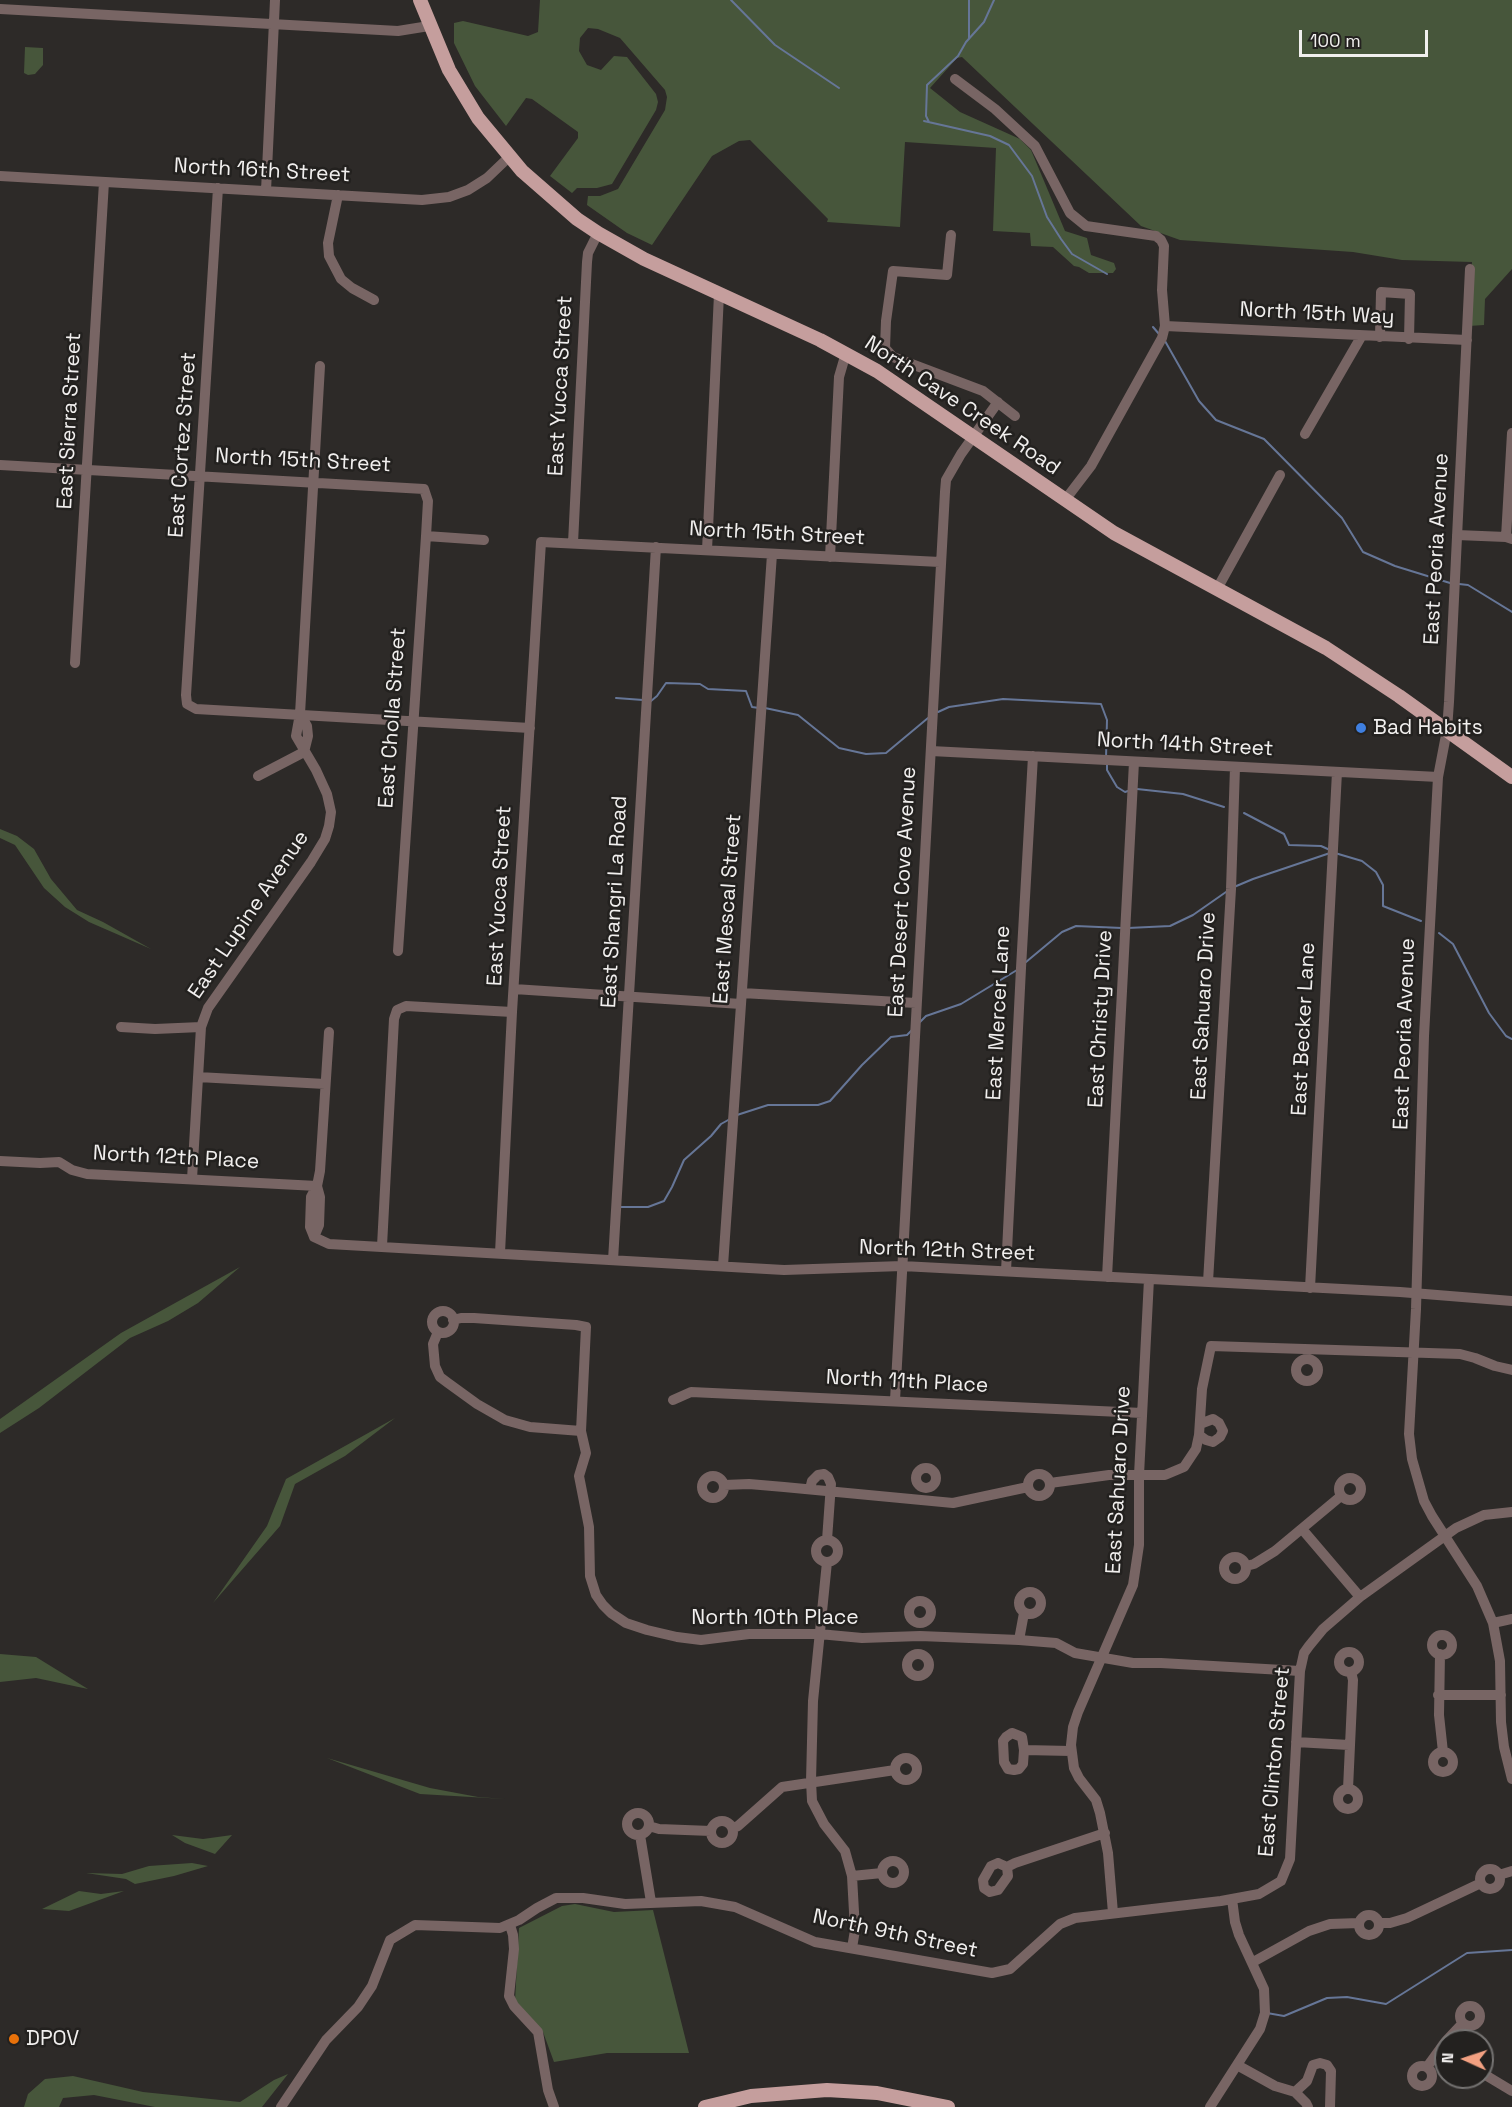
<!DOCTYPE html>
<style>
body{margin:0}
#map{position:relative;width:1512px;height:2107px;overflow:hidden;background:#2d2a28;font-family:"Space Grotesk",sans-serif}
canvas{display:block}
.north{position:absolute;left:1434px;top:2029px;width:60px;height:60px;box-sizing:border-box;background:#23211f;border:2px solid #757372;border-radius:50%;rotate:273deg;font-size:16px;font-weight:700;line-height:24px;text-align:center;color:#f1efee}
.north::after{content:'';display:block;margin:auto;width:21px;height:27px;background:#f2a081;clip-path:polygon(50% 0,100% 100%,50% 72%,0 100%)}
.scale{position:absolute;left:1299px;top:30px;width:129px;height:27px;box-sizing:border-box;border:3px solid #f1efee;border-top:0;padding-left:8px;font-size:18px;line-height:21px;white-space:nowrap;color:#f1efee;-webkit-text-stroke:4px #23211f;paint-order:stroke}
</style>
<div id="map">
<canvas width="1512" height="2107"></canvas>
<div class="north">N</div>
<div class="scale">100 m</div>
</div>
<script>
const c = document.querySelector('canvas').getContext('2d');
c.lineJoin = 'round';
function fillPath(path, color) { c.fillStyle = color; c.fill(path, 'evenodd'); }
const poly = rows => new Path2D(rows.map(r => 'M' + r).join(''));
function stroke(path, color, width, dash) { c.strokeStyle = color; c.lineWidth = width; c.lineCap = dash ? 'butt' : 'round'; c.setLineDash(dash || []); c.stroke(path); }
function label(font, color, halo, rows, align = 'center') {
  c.font = font + ' "Space Grotesk",sans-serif'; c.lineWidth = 5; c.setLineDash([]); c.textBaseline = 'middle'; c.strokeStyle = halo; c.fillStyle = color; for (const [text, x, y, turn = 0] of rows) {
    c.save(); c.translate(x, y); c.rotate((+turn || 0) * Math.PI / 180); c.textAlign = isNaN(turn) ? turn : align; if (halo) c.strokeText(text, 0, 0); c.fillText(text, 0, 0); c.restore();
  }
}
fillPath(poly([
 [540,0,1512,0,1512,269,1485,299,1484,325,1469,326,1472,262,1402,260,1353,252,1180,240,1141,226,962,57,957,58,930,88,960,112,1020,139,1031,150,1065,231,1087,238,1091,255,1114,263,1116,269,1113,273,1089,273,1079,267,1074,266,1053,247,1031,246,1030,233,993,231,996,148,905,142,900,227,827,222,828,219,750,140,739,141,712,156,652,245,627,233,587,205,588,196,600,196,618,189,665,110,667,97,665,90,620,38,598,29,588,28,580,38,579,51,587,65,601,70,614,56,627,57,656,94,658,102,656,110,612,184,597,188,577,188,572,193,550,176,578,138,578,132,532,99,526,98,506,126,475,86,454,43,454,23,463,21,528,36,538,32],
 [25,47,43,48,43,65,35,74,28,75,24,73],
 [0,829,17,836,34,849,51,879,77,910,103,922,151,949,89,922,65,907,44,888,15,845,0,838],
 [240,1267,198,1303,168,1321,130,1338,39,1408,0,1433,0,1419,121,1333],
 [395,1418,345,1456,295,1484,280,1526,213,1603,267,1526,286,1479],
 [0,1654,36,1657,88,1689,36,1678,0,1682],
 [327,1758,430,1788,478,1797,505,1799,420,1794],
 [172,1835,203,1839,232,1835,215,1854,185,1843],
 [192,1863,208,1866,174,1876,135,1884,126,1879,86,1873,122,1874,149,1866],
 [79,1891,101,1894,124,1891,69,1911,42,1909],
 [575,1904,614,1912,653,1910,689,2053,607,2053,554,2062,543,2032,515,2001,519,1928,562,1906],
 [288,2074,262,2107,155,2107,94,2095,63,2098,59,2107,24,2107,28,2094,45,2079,73,2076,143,2092,240,2102,274,2080]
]), '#47563b');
stroke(poly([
 [731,0,775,45,839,88],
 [969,39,969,0],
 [924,121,990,136,1009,145,1032,176,1047,217,1061,239,1072,254,1107,274],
 [929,122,926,116,927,85,958,56,966,42,984,22,994,0],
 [1153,327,1159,334],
 [1165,341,1199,401,1216,420,1264,439,1342,518,1363,552,1395,566,1450,583],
 [1459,584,1468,585,1512,612],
 [616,698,643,700],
 [651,701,657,696,666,683,700,684,708,689,746,691,752,707,759,708],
 [765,708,798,715,839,748,866,754,886,753,928,718],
 [938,712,949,707,1003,699,1101,704,1107,720,1106,758],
 [1107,763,1107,770,1117,787,1125,792,1128,791],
 [1137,789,1183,794,1224,807],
 [1244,813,1284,834,1289,845,1321,846,1330,850],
 [1335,853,1362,861,1376,872,1383,885,1383,906,1421,921],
 [1234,887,1253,879,1330,853],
 [1128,928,1170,926,1193,915,1226,892],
 [1439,933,1453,944,1489,1013,1506,1036,1512,1039],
 [1026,962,1062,932,1076,926,1122,928],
 [920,1022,926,1016,961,1004,1017,970],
 [737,1115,768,1105,818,1105,830,1101,862,1065,891,1037,907,1035,912,1030],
 [619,1207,648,1207,664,1201,672,1187,684,1160,711,1136,721,1124,730,1119],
 [1267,2013,1284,2016,1327,1998,1347,1997,1386,2004,1467,1953,1512,1950]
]), '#667697', 2);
stroke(poly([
 [0,9,398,31,429,26],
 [955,79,995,109,1035,146,1070,213,1086,226,1156,236,1161,240,1164,246,1162,290,1165,326,1162,338,1091,466,1065,500],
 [0,176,422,200,449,197,468,190,487,178,509,157],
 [218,188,186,695,187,704,196,709,530,728],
 [266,191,275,0],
 [338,195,328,243,329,256,341,279,352,288,374,300],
 [951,235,947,275,893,271,886,321,885,348,893,357,983,391,1015,416],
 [1470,269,1449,702,1447,730,1438,777,1424,1036,1416,1309,1409,1434,1412,1459,1424,1501,1432,1516,1477,1586,1493,1623,1500,1661,1501,1722,1504,1747,1512,1779],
 [1165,326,1467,340],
 [1380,337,1381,292,1410,294,1409,339],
 [1305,434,1361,337],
 [0,465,424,489,428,501,426,536,398,951],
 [1457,535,1506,537,1512,539],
 [426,536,484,540],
 [1506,537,1512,433],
 [573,543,587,262,588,253,598,233],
 [707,550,719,294],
 [830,557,839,377,846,353],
 [1217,589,1280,475],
 [75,663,104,182],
 [300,714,307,726,308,736,304,752],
 [931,751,1438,777],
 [258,776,304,752],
 [514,989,741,1004],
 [742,993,916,1003],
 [121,1027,155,1029,201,1027],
 [198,1077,325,1084],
 [0,1161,40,1163,59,1162,72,1170,87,1174,317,1186],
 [192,1179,201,1027,208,1008,311,862,325,839,329,826,331,812,327,794,316,770,296,736,300,714,320,366],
 [314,1237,329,1244,784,1270,902,1266,1400,1292,1512,1301],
 [314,1237,310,1227,311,1197,317,1186,320,1171,329,1032],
 [314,1237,319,1225,320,1197,317,1186],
 [382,1246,394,1019,397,1010,406,1006,512,1012],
 [500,1253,512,1012,541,542,940,562],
 [613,1260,656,547],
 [723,1266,772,554],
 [1006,1271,1021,968,1033,756],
 [1107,1277,1134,762],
 [1208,1282,1231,889,1235,767],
 [1310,1288,1337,772],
 '432 1322a11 11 0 1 1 22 0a11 11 0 1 1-22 0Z',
 [453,1320,461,1318,474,1318,576,1325,586,1327,581,1431,586,1453,579,1476,589,1527,590,1576,596,1595,603,1605,611,1613,626,1623,647,1630,677,1637,701,1640,749,1634,819,1634,862,1638,920,1636,1019,1640,1056,1643,1075,1653,1133,1663,1161,1663,1300,1671],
 [438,1332,433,1344,435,1366,440,1377,448,1383,477,1404,505,1420,530,1427,581,1431],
 '1296 1370a11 11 0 1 1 22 0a11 11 0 1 1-22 0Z',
 [673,1400,691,1392,1142,1413],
 [895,1400,945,492,946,480,961,454,998,402],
 [1199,1435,1206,1440,1213,1442,1220,1437,1223,1431,1219,1423,1213,1419,1200,1424],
 '916 1478a10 10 0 1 1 20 0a10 10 0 1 1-20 0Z',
 '1028 1485a11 11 0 1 1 22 0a11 11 0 1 1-22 0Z',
 '702 1487a11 11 0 1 1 22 0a11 11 0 1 1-22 0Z',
 '1339 1489a11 11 0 1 1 22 0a11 11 0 1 1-22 0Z',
 [1050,1483,1109,1475,1165,1475,1184,1467,1196,1449,1199,1435,1202,1389,1211,1346,1460,1354,1475,1358,1495,1366,1512,1370],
 [724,1485,749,1484,784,1487,953,1503,1028,1487],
 [810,1489,812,1481,818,1475,824,1474,828,1477,831,1484,827,1540],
 [1302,1529,1360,1597],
 '816 1551a11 11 0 1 1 22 0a11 11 0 1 1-22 0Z',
 '1224 1568a11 11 0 1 1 22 0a11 11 0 1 1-22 0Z',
 [827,1562,813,1701,811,1781,812,1801,824,1824,845,1851,852,1876,855,1930,852,1948],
 [1246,1566,1254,1564,1275,1551,1341,1496],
 '1019 1603a11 11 0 1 1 22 0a11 11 0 1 1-22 0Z',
 '909 1612a11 11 0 1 1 22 0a11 11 0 1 1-22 0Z',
 [1493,1623,1512,1619],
 '1432 1645a10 10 0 1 1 20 0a10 10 0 1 1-20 0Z',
 [1019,1640,1024,1613],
 '1339 1662a10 10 0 1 1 20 0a10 10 0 1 1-20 0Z',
 [1440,1654,1439,1715,1443,1752],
 '907 1665a11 11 0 1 1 22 0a11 11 0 1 1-22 0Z',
 [1438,1695,1501,1695],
 [1012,1733,1022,1737,1024,1750,1023,1764,1019,1769,1014,1770,1008,1769,1004,1762,1003,1741,1006,1737,1012,1733],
 [1296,1742,1349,1745],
 [1024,1750,1071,1751],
 '1433 1762a10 10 0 1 1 20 0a10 10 0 1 1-20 0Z',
 '895 1769a11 11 0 1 1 22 0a11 11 0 1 1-22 0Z',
 [1348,1789,1353,1680,1351,1672],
 '1338 1799a10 10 0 1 1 20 0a10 10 0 1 1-20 0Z',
 '627 1824a11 11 0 1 1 22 0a11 11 0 1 1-22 0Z',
 '711 1832a11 11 0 1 1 22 0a11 11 0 1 1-22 0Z',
 [649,1826,659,1829,711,1831],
 [733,1828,738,1826,782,1787,895,1770],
 [640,1835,651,1902],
 '882 1872a11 11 0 1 1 22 0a11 11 0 1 1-22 0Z',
 [998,1863,1007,1867,1008,1876,998,1890,990,1892,984,1888,983,1880,991,1866,998,1863],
 [1007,1867,1015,1863,1105,1833],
 '1480 1879a10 10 0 1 1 20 0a10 10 0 1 1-20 0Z',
 [1499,1875,1512,1871],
 [852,1876,882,1873],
 [1113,1913,1108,1853,1100,1813,1096,1800,1079,1778,1074,1768,1071,1745,1073,1727,1078,1712,1133,1585,1139,1545,1139,1475,1149,1279],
 '1359 1925a10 10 0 1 1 20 0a10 10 0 1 1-20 0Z',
 [1379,1923,1390,1923,1407,1918,1481,1883],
 [510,1925,513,1935,514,1949,509,1996,514,2006,538,2032,548,2090,554,2107],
 [1253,1962,1309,1931,1330,1924,1359,1923],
 '1460 2016a10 10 0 1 1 20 0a10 10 0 1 1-20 0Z',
 [1446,2041,1463,2023],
 [1237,2065,1275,2086,1295,2092,1306,2103,1308,2107],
 '1412 2076a10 10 0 1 1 20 0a10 10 0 1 1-20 0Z',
 [1427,2067,1446,2041],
 [1482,2073,1512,2091],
 [1295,2092,1307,2081,1313,2065,1320,2063,1327,2065,1331,2071,1330,2107],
 [281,2107,326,2040,358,2007,372,1986,390,1940,415,1925,500,1928,519,1920,537,1908,556,1898,583,1898,625,1904,701,1901,735,1907,815,1942,992,1973,1010,1969,1060,1924,1075,1918,1221,1901,1259,1894,1281,1881,1290,1859,1300,1671,1304,1653,1309,1646,1323,1629,1360,1597,1456,1528,1484,1515,1512,1512],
 [1210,2107,1260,2029,1265,2013,1264,1989,1239,1935,1235,1922,1232,1899]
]), '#786564', 10);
stroke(poly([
 [420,0,449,70,478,118,522,171,577,219,598,233,644,259,820,340,877,371,1114,533,1326,648,1399,696,1512,777],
 [705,2107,751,2096,827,2090,877,2093,948,2107]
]), '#c59e9d', 14);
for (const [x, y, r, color] of [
 [1361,728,6,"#3f7fe0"],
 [14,2039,6,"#e8710a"]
]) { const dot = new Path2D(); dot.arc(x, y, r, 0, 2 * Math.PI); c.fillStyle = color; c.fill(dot); stroke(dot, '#23211f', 2); }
label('21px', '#f1efee', '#23211f', [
 ["North 16th Street",262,171,3],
 ["North 15th Way",1317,314,3],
 ["East Yucca Street",561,386,-87],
 ["North Cave Creek Road",962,406,34],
 ["East Sierra Street",70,421,-87],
 ["East Cortez Street",183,445,-86],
 ["North 15th Street",303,461,3],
 ["North 15th Street",777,534,3],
 ["East Peoria Avenue",1437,549,-87],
 ["East Cholla Street",393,718,-86],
 ["North 14th Street",1185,745,3],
 ["East Desert Cove Avenue",903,892,-87],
 ["East Yucca Street",500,896,-87],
 ["East Shangri La Road",615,902,-87],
 ["East Mescal Street",728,909,-86],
 ["East Lupine Avenue",249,915,-56],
 ["East Sahuaro Drive",1204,1006,-87],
 ["East Mercer Lane",999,1013,-87],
 ["East Christy Drive",1101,1019,-87],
 ["East Becker Lane",1304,1029,-87],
 ["East Peoria Avenue",1405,1034,-88],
 ["North 12th Place",176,1158,3],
 ["North 12th Street",947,1251,2],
 ["North 11th Place",907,1382,3],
 ["East Sahuaro Drive",1119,1480,-87],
 ["North 10th Place",775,1618],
 ["East Clinton Street",1275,1762,-85],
 ["North 9th Street",895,1934,12]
]);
label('21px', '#f1efee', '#23211f', [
 ["Bad Habits",1373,728],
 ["DPOV",26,2039]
], 'left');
</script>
